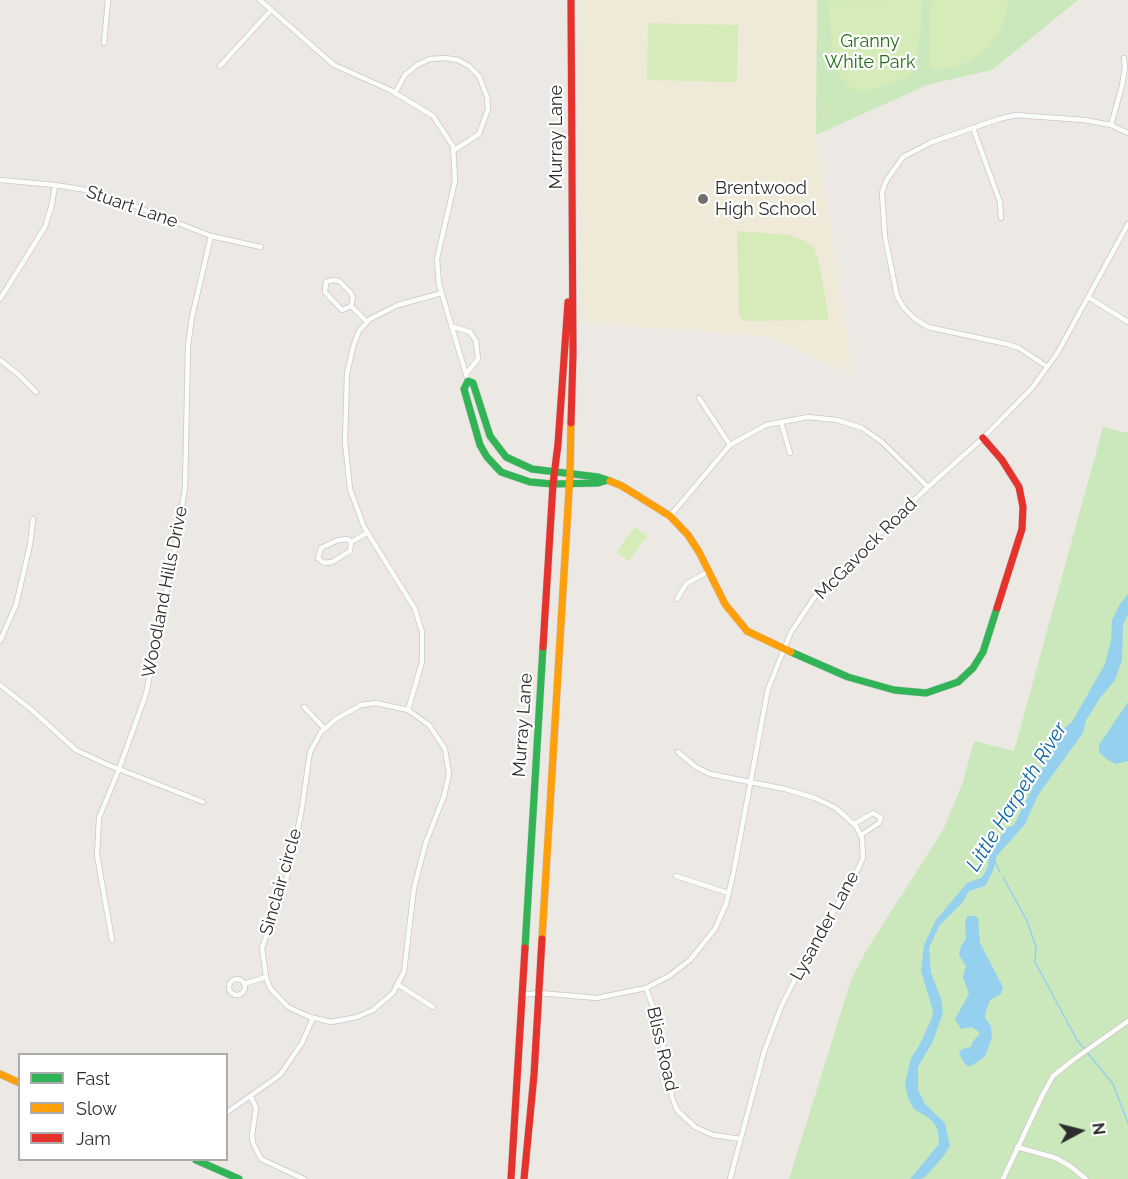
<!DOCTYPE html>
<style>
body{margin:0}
#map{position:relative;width:1128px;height:1179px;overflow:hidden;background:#ece9e4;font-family:Raleway,sans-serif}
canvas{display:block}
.legend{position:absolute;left:18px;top:1053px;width:210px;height:108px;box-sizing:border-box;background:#fff;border:2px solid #ababab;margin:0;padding:8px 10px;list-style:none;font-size:18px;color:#2d2d2d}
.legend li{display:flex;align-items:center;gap:12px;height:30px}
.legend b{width:30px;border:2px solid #ababab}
.north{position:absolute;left:1050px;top:1101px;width:60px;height:60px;-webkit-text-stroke:4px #fff;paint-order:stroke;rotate:83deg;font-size:16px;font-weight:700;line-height:24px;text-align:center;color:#2d2d2d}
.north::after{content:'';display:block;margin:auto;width:21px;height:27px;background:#2d2d2d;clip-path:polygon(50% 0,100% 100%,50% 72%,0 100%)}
</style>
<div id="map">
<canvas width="1128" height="1179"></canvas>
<ul class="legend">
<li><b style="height:8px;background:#30b455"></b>Fast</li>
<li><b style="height:8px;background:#ff9f0a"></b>Slow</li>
<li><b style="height:8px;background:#e5322d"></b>Jam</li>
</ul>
<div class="north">N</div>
</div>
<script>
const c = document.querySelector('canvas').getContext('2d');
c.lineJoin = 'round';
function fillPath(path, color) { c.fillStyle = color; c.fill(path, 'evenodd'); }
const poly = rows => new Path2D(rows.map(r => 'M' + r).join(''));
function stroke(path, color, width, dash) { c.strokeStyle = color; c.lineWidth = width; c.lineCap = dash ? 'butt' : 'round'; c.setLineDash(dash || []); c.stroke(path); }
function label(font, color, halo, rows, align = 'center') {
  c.font = font + ' Raleway,sans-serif'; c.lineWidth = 4.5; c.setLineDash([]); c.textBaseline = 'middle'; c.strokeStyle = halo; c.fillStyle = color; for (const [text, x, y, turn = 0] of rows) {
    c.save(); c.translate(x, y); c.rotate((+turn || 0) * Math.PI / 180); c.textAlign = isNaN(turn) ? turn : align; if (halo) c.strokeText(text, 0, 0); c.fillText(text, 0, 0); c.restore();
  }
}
fillPath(poly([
 [579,0,817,0,816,135,853,375,770,337,582,322]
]), '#efe9d8');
fillPath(poly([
 [817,0,1078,0,992,70,927,85,816,135],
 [1103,427,1128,433,1128,1179,789,1179,851,980,866,951,943,830,963,782,974,741,1014,751]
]), '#cae8bc');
fillPath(poly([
 [922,0,921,29,911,75,872,90,856,91,850,88,840,76,834,62,828,1],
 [932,0,1008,0,1002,28,986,50,972,60,955,67,942,69,930,67],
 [648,23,738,25,737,82,647,80],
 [737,231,788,235,803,240,814,247,821,272,829,320,744,321,739,316],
 [635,527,648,536,628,561,616,552]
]), '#d5ecb9');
fillPath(poly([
 [1128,594,1128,614,1123,625,1122,660,1115,680,1100,698,1086,720,1083,733,1038,795,1025,824,997,856,993,871,985,886,969,891,962,903,939,926,929,948,931,973,941,999,943,1013,933,1041,918,1067,918,1090,925,1104,945,1123,950,1146,943,1157,926,1176,921,1179,910,1179,939,1144,938,1132,935,1125,929,1118,914,1109,908,1098,905,1084,911,1058,919,1046,932,1018,933,1011,921,971,924,945,936,920,967,883,981,878,985,873,988,866,989,856,994,846,1007,828,1014,825,1051,751,1064,728,1072,722,1105,664,1111,641,1112,620,1120,604],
 [1128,702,1128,761,1116,764,1108,760,1102,755,1099,752,1099,745],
 [968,916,974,916,978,918,980,943,1003,987,1001,994,990,1000,986,1011,985,1018,991,1026,992,1037,986,1054,982,1059,969,1067,964,1063,959,1053,962,1049,971,1047,973,1041,979,1035,979,1032,972,1027,961,1029,955,1019,969,994,963,977,966,966,959,955,961,946,966,939,965,921]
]), '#95d0ef');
stroke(poly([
 [995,862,1000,872],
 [1003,877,1027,921,1036,947,1035,962,1077,1040,1113,1084,1128,1123]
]), '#95d0ef', 1.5);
const street = poly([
 [260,0,334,65,390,90,433,116,453,146,455,181,437,259,439,284,468,381],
 [104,43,108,0],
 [220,66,271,10],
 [395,93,405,75,417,65,430,59,445,58,458,60,469,66,479,76,487,97,488,109,479,134,453,151],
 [1111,125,1122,86,1125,67,1124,58],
 [973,128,1000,202,1001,218],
 [0,180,55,185,99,192,211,236,261,247],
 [1088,297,1128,322],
 [0,299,45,227,52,204,55,185],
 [351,306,342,310,325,292,326,282,333,280,339,281,351,293,353,298,351,306,367,322],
 [451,326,470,332,476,341,478,359,466,374],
 [0,360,19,375,36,392],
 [1046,366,1019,348,1007,344,928,327,915,319,904,308,897,296,885,237,882,193,886,181,903,157,932,142,999,119,1016,115,1084,120,1111,125,1128,133],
 [699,398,730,445],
 [781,422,790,453],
 [670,516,730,445,766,425,808,417,837,420,862,428,882,442,928,487],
 [351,542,350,551,332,562,324,563,318,558,321,548,338,540,348,539,351,542,367,533],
 [677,599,686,584,709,571],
 [0,641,16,605,30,545,33,519],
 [0,685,33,711,76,750,106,764,203,802],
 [376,703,408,710,429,725,445,749,449,774,444,796,426,842,414,888,404,972,393,993,373,1010,357,1017,331,1022,310,1017,288,1007,270,988,266,977,262,948,286,881,301,814,310,752,321,732,336,719,361,705,376,703],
 [304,707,325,729],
 [408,710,422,662,422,632,415,609,364,527,350,489,345,442,347,374,353,347,359,331,370,319,398,305,442,293],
 [678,752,696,767,710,774,785,789,815,798,836,808,856,826,862,838,863,858,857,871,800,969,781,1007,764,1052,730,1179],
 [854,824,873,813,881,818,879,823,861,835],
 [676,876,728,893],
 [112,940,97,855,99,818,119,769,146,694,176,543,185,488,188,346,192,317,211,236],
 '229 987a8 8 0 1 1 16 0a8 8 0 1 1-16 0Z',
 [244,984,266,977],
 [397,984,433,1007],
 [646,988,659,1024,672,1097,677,1110,695,1127,713,1135,741,1139],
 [522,995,539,993,597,998,646,988,669,976,690,960,715,929,726,904,734,870,768,689,791,632,818,592,928,487,983,438,1032,388,1058,352,1128,224],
 [251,1097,256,1108,252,1135,253,1143,261,1159,304,1179],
 [226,1113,280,1075,302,1043,313,1018],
 [1017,1147,1056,1158,1070,1166,1086,1179],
 [1003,1179,1042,1096,1053,1076,1073,1060,1128,1021]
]);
const fast = poly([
 [605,481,598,483,553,484,530,482,501,472,487,457,480,445,464,389,468,381,473,383,490,436,506,457,532,469,598,477,610,481],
 [791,652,848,677,894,690,926,693,958,682,973,668,983,652,997,608],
 [525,948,543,647],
 [196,1160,239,1179]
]);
const slow = poly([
 [610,481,622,486,670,516,688,535,699,552,725,604,747,631,791,652],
 [542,939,570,474,571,423],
 [0,1074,20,1083]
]);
const jam = poly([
 [571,0,573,354,571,423],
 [983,438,1002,460,1019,487,1023,507,1022,529,997,608],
 [543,647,553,484,558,444,568,302],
 [511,1179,525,948],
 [524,1179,534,1075,542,939]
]);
stroke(street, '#c9c8c8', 6);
stroke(fast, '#c9c8c8', 8);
stroke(slow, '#c9c8c8', 8);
stroke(jam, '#c9c8c8', 8);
stroke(street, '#fcfcfb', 4.5);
stroke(fast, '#30b455', 7);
stroke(slow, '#ff9f0a', 7);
stroke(jam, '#e5322d', 7);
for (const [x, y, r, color] of [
 [703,199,6,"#706f6d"]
]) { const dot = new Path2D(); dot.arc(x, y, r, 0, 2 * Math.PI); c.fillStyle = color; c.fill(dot); stroke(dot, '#fff', 2); }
label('18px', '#237018', '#fff', [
 ["Granny",870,42],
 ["White Park",870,63]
]);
label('18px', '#2d2d2d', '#fff', [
 ["Murray Lane",557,137,-90],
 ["Stuart Lane",132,207,19],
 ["McGavock Road",866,549,-45],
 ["Woodland Hills Drive",165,592,-79],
 ["Murray Lane",523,725,-86],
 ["Sinclair circle",281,882,-74],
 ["Lysander Lane",825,926,-61],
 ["Bliss Road",662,1049,77]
]);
label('18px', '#2d2d2d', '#fff', [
 ["Brentwood",715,189],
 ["High School",715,210]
], 'left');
label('italic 20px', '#0863a7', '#fff', [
 ["Little Harpeth River",1017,797,-58]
]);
</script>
